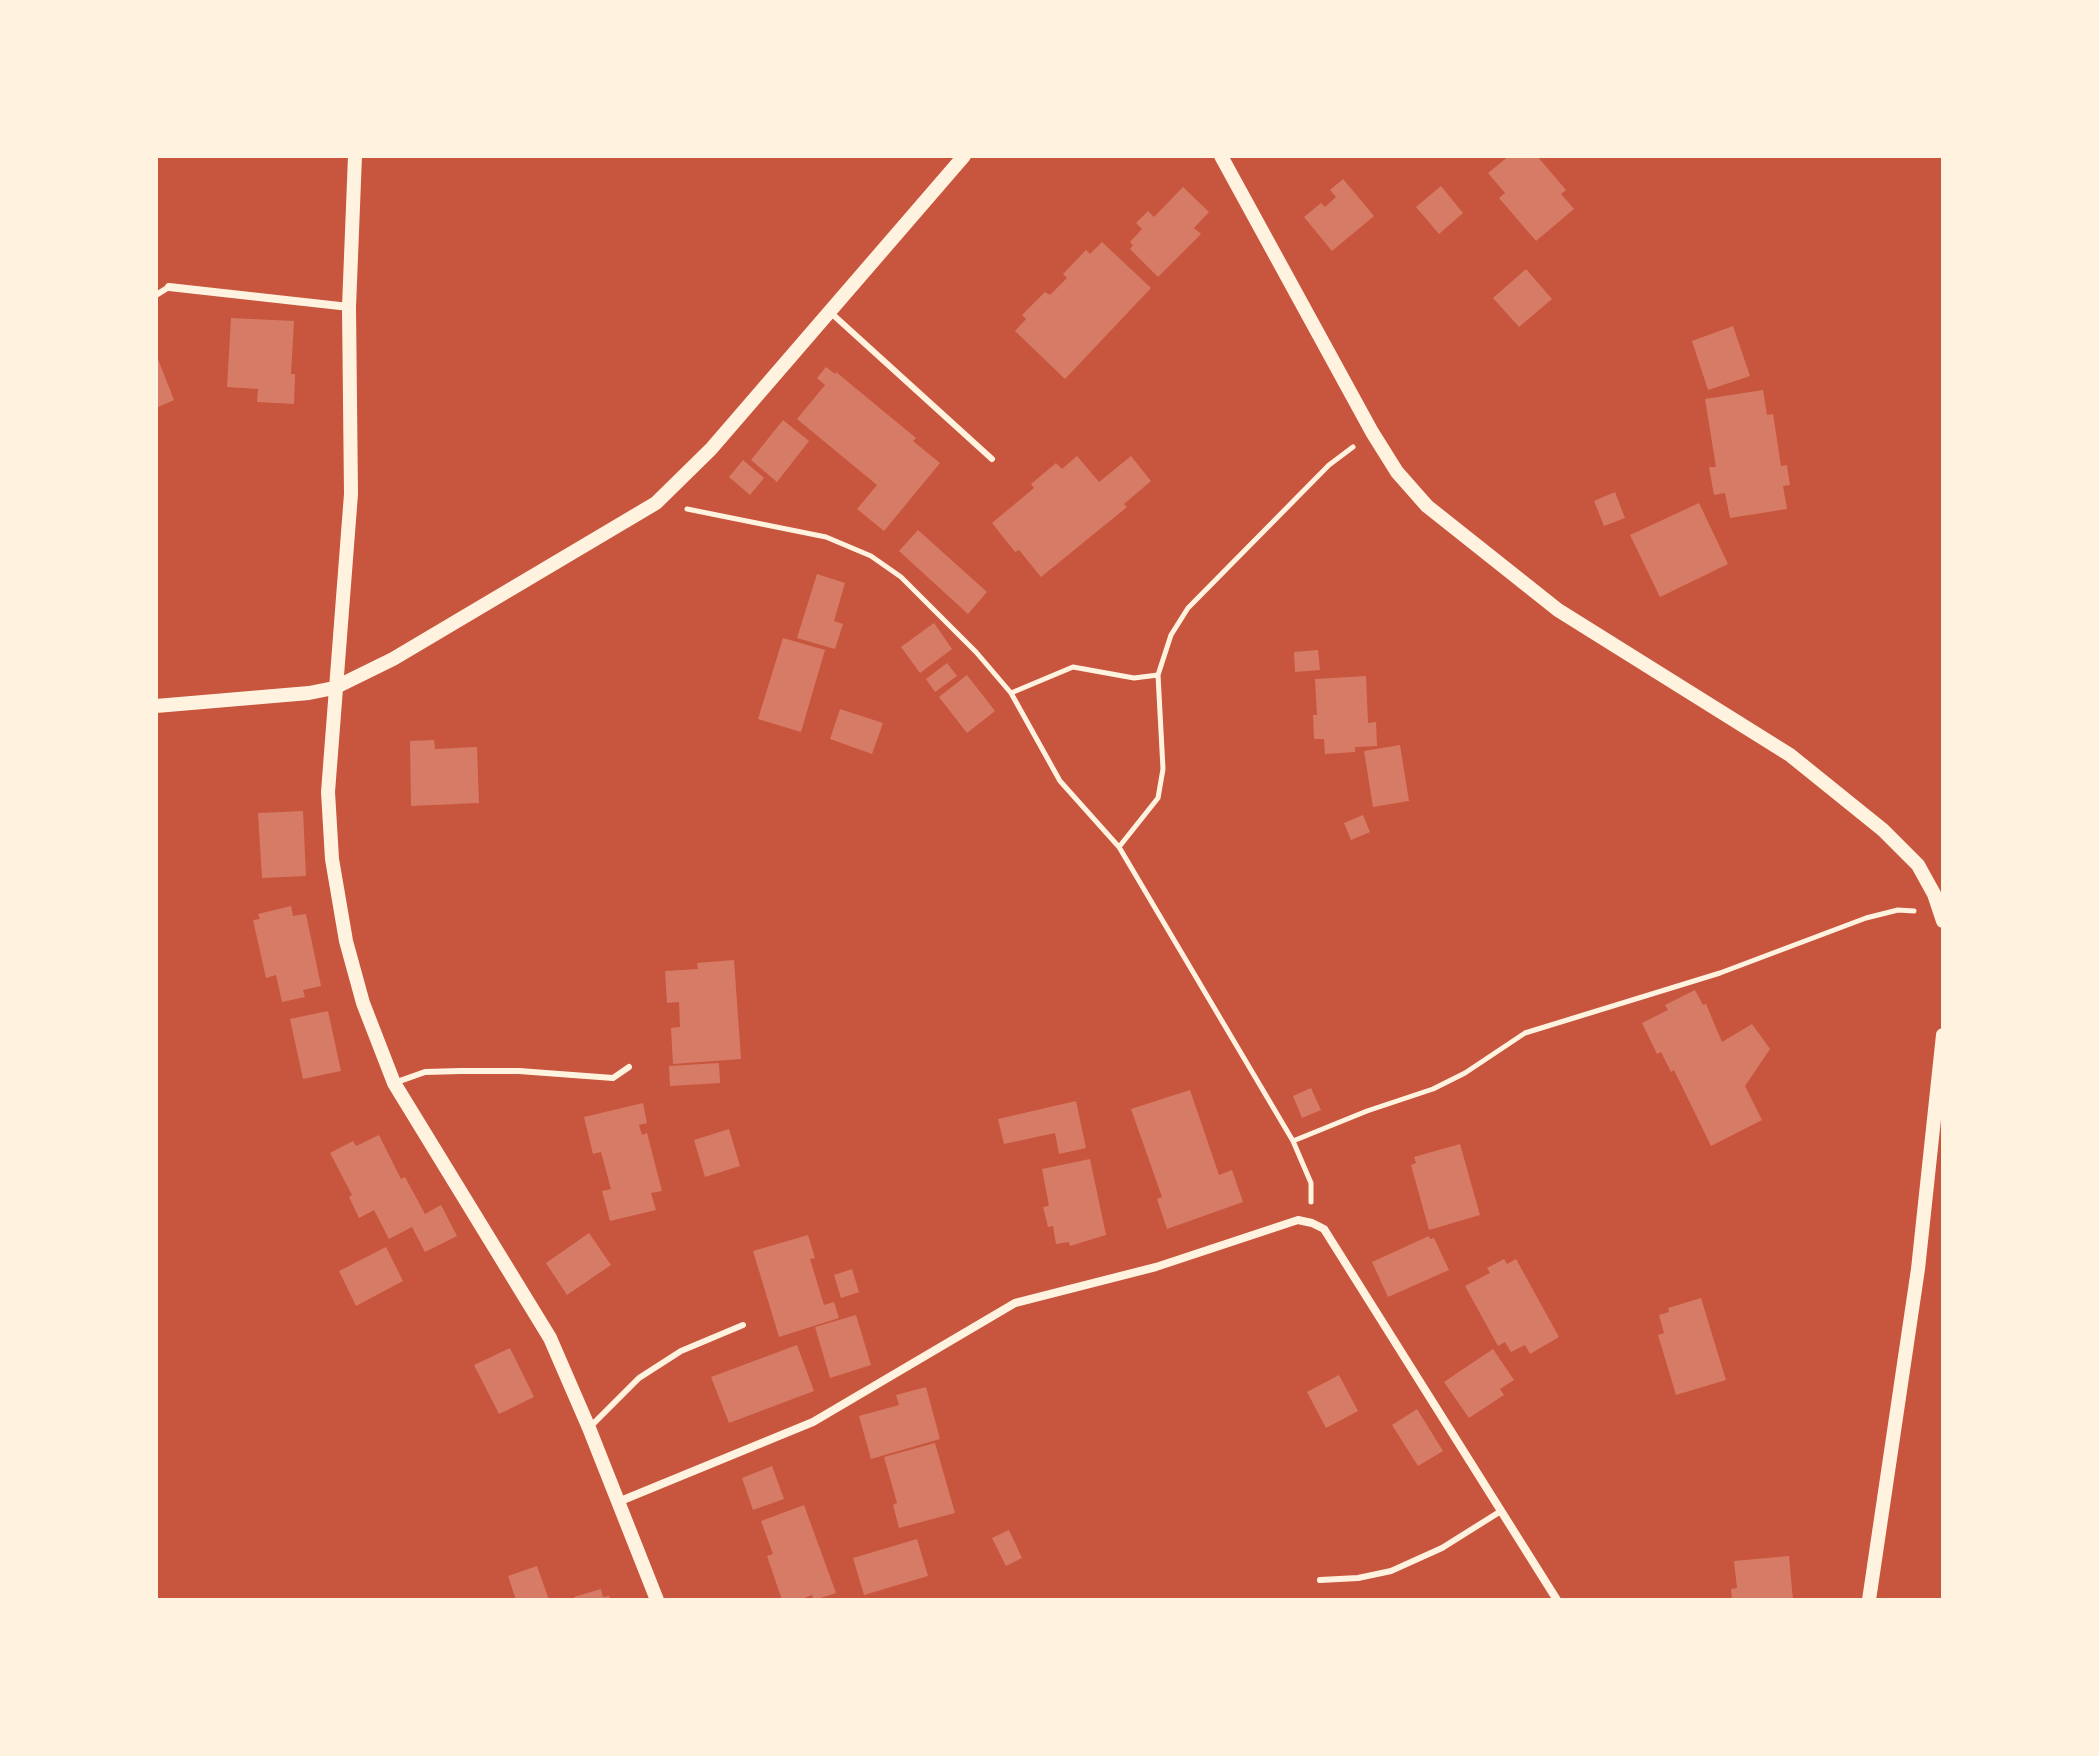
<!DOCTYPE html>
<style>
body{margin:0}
#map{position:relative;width:2099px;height:1756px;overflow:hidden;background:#c8553d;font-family:"Archivo Narrow",sans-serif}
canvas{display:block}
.frame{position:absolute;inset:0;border:158px solid #fff3e0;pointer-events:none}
</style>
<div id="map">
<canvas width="2099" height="1756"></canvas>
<div class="frame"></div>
</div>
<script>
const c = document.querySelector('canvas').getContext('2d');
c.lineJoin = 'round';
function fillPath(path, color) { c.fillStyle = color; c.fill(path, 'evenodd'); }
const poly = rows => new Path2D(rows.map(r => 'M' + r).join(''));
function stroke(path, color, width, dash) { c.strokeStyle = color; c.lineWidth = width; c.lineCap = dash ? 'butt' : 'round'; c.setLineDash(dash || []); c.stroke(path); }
fillPath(poly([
 [1509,156,1537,156,1566,190,1561,194,1574,209,1536,241,1499,198,1505,193,1488,173],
 [1343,179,1374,216,1332,251,1304,217,1321,203,1325,207,1336,197,1330,190],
 [1441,186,1463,213,1439,234,1416,207],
 [1183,187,1209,212,1194,228,1201,234,1158,277,1130,249,1133,245,1130,242,1142,229,1136,223,1148,211,1154,217],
 [1102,242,1151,288,1065,379,1015,331,1026,319,1022,315,1045,292,1050,295,1067,278,1063,274,1086,250,1090,254],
 [1526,269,1552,299,1519,327,1493,298],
 [231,318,294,321,291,374,295,374,294,404,257,402,258,389,227,387],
 [1733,326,1750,376,1708,390,1692,341],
 [156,354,174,400,156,408],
 [826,367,835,374,836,372,916,438,913,441,940,463,884,531,857,509,877,485,797,419,825,385,817,378],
 [1763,390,1767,415,1773,414,1781,466,1787,465,1790,485,1783,486,1787,509,1730,518,1725,493,1714,495,1709,467,1716,467,1705,399],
 [783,420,809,441,777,482,751,460],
 [1077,456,1099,482,1131,456,1151,481,1124,504,1127,507,1041,577,1019,550,1015,552,992,523,1034,488,1031,484,1056,463,1062,469],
 [743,460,764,478,750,495,729,477],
 [1615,492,1625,518,1604,526,1594,501],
 [1699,503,1728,564,1660,597,1630,535],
 [918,530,987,592,968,614,899,551],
 [817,574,845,583,834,621,843,624,835,649,797,638],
 [934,623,952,649,920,673,901,647],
 [783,638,825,650,801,732,758,719],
 [1318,650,1320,670,1295,672,1294,652],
 [947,663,957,676,935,692,926,679],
 [967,675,995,711,967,733,939,697],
 [1366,676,1368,723,1376,722,1377,746,1355,747,1355,752,1325,754,1324,739,1314,739,1313,715,1317,715,1315,679],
 [840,709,883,723,872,754,830,739],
 [434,740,435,749,477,747,479,803,411,806,410,741],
 [1400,745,1409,801,1373,807,1364,751],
 [303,811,306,876,262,878,258,813],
 [1363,815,1370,832,1351,840,1344,823],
 [291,906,293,916,306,914,321,986,303,990,305,997,282,1002,276,975,266,978,253,920,260,919,258,914],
 [734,960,741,1059,673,1064,671,1028,680,1027,679,1002,667,1003,665,971,698,969,697,963],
 [1695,990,1703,1005,1706,1004,1722,1042,1752,1024,1770,1049,1745,1086,1762,1120,1711,1146,1674,1070,1671,1072,1661,1052,1657,1054,1642,1023,1668,1010,1665,1005],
 [328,1011,341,1071,303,1079,290,1019],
 [719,1063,720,1083,670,1086,669,1066],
 [1311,1088,1321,1110,1302,1118,1293,1096],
 [1190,1090,1219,1175,1232,1170,1243,1202,1167,1229,1157,1199,1162,1197,1131,1109],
 [1076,1101,1086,1148,1059,1154,1055,1133,1004,1144,998,1119],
 [643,1103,647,1123,639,1125,642,1135,647,1133,662,1191,651,1193,656,1210,610,1221,602,1191,611,1189,601,1152,593,1154,584,1117],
 [729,1129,740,1166,705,1177,694,1140],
 [379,1135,401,1179,405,1177,425,1214,441,1205,457,1236,425,1252,412,1227,389,1239,374,1210,359,1218,349,1197,352,1195,330,1153,353,1141,356,1146],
 [1460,1144,1480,1215,1429,1230,1411,1165,1416,1163,1414,1157],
 [1090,1159,1106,1235,1070,1246,1069,1242,1056,1244,1053,1226,1048,1227,1043,1207,1049,1206,1042,1169],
 [589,1233,611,1265,567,1295,546,1263],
 [808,1235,815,1258,810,1259,824,1305,834,1302,839,1318,779,1337,753,1251],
 [1429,1236,1430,1239,1434,1238,1449,1270,1388,1297,1372,1262],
 [386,1247,403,1281,356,1306,339,1271],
 [1504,1259,1507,1264,1516,1259,1559,1337,1530,1354,1525,1345,1511,1352,1505,1342,1498,1346,1465,1286,1490,1273,1487,1268],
 [852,1269,859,1292,841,1298,834,1275],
 [1701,1298,1726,1380,1676,1395,1658,1335,1664,1333,1659,1315,1669,1312,1668,1308],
 [856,1315,871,1365,830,1378,815,1327],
 [797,1345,814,1391,729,1423,711,1377],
 [510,1348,534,1397,499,1414,474,1365],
 [1493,1349,1514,1380,1500,1389,1504,1395,1469,1418,1444,1382],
 [1339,1375,1358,1411,1326,1428,1307,1392],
 [926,1387,940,1439,871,1459,859,1416,899,1405,896,1395],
 [1417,1409,1443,1451,1418,1466,1392,1425],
 [935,1443,955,1513,899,1528,893,1505,897,1503,884,1457],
 [772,1466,784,1499,753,1510,742,1478],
 [804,1505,836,1593,814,1600,812,1595,799,1600,782,1600,767,1556,773,1554,761,1521],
 [1009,1530,1022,1558,1006,1566,992,1538],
 [917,1539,928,1576,864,1595,853,1558],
 [1789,1556,1793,1600,1732,1600,1731,1589,1737,1588,1734,1561],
 [537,1566,549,1600,516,1600,508,1576],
 [601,1589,603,1597,609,1596,611,1600,575,1600,574,1597]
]), '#d67c66');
stroke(poly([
 [687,509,826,537,871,556,901,577,976,652,1011,693,1060,781,1119,847,1293,1141,1311,1183,1311,1202],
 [1011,693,1073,667,1134,678,1158,675],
 [1119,847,1158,798,1163,769,1158,675,1171,635,1188,608,1329,465,1353,447],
 [1293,1141,1367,1111,1433,1089,1465,1073,1525,1033,1720,973,1866,918,1898,910,1914,911]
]), '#fff3e0', 5);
stroke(poly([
 [156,295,169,287],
 [830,312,992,459],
 [394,1083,425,1072,460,1071,519,1071,613,1078,629,1067],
 [589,1428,639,1378,681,1351,743,1325],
 [1320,1580,1358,1578,1391,1571,1442,1548,1501,1511]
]), '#fff3e0', 6);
stroke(poly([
 [169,287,349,307],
 [618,1502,813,1422,1015,1303,1156,1267,1298,1220,1312,1223,1324,1229,1557,1600]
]), '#fff3e0', 8);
stroke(poly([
 [355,156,349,307,351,494,328,792,332,859,346,941,363,1003,394,1083,550,1338,589,1428,657,1600],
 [1221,156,1372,432,1397,472,1427,506,1558,610,1790,755,1883,830,1918,865,1934,894,1943,921],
 [156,706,309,693,334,688,393,659,656,503,711,449,964,156],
 [1869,1600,1918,1269,1943,1035]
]), '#fff3e0', 14);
</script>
